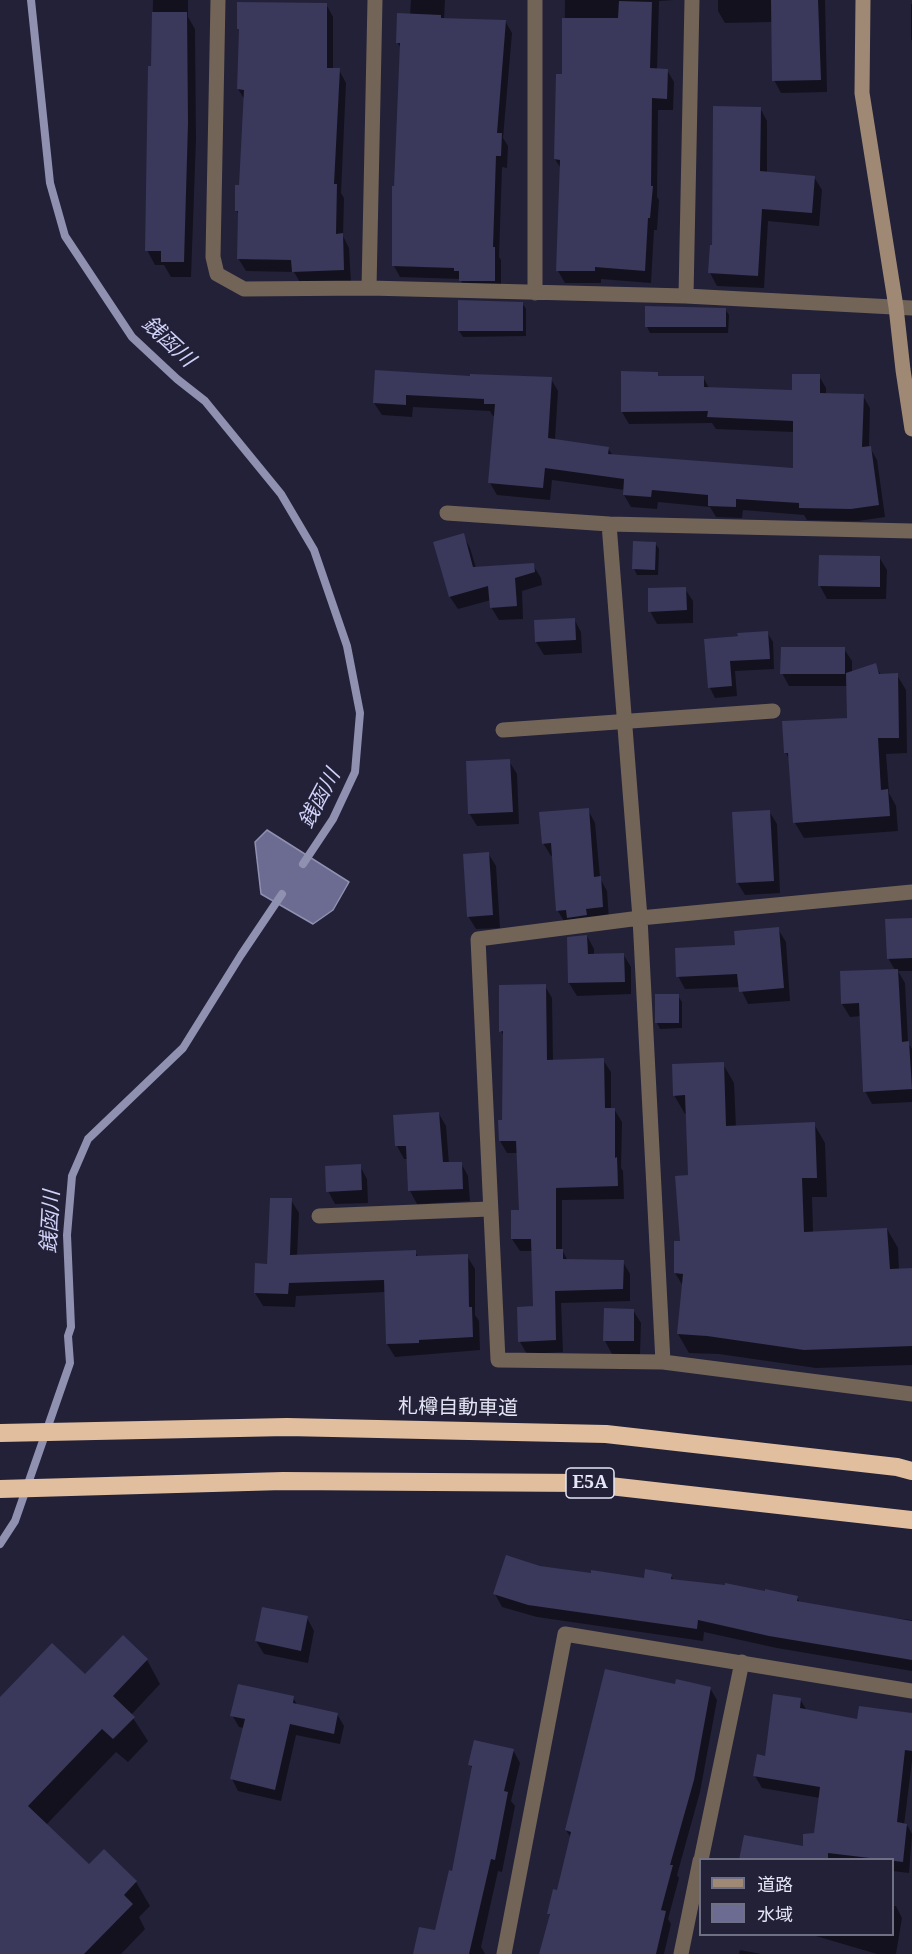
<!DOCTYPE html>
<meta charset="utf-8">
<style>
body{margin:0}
#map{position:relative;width:912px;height:1954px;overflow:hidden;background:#222138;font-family:"Noto Serif","Noto Sans JP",serif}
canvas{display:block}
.legend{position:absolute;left:699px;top:1858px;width:195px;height:78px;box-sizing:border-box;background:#222138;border:2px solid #707084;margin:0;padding:8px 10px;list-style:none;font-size:18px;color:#e5e6f5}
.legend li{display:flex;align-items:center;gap:12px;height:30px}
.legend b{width:30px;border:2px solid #707084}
</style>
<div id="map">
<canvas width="912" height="1954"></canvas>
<ul class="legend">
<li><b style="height:8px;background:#9f8974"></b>道路</li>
<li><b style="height:16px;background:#6c6b92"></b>水域</li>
</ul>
</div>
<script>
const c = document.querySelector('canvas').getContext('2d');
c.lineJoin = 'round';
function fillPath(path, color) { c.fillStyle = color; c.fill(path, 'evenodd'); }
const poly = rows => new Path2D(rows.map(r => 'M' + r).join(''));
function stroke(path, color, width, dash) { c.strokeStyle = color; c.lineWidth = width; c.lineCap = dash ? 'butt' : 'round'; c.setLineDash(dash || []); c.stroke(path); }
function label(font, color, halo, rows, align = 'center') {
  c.font = font + ' "Noto Serif","Noto Sans JP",serif'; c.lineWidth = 6; c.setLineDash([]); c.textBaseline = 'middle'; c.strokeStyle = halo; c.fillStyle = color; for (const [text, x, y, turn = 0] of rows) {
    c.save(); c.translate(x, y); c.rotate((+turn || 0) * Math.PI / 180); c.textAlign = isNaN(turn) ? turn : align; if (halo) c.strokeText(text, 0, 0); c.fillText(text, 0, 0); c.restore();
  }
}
const water = poly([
 [267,830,349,882,333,910,313,924,261,894,255,842,267,830]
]);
fillPath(water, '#6c6b92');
stroke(water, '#9090b0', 1.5);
fillPath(poly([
 [153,0,188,0,188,17,195,29,196,139,191,277,171,277,164,265,155,265,147,250],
 [411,0,445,0,444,20,505,21,512,33,503,138,508,146,507,168,502,167,499,257,501,260,501,293,467,292,460,279,400,277,394,266,402,50,397,42,410,15],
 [565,0,674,0,659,1,657,70,667,70,674,82,673,110,658,110,657,197,659,200,657,230,654,230,651,283,601,279,601,283,565,283,558,271,561,169,555,159,564,76],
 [718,0,825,0,827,92,781,93,774,80,773,22,725,23,718,11],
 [326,4,333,17,333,70,339,70,346,83,341,193,344,198,343,236,349,248,351,283,301,284,294,272,246,271,238,258,239,215,236,210,240,187,245,100,238,89,241,32,239,28],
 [911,4,912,4,912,41,911,39],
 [760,108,767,121,767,173,814,177,822,190,819,226,768,221,764,288,717,286,710,273,714,246],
 [522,303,526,309,526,336,463,337,459,331],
 [725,309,729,315,728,333,650,333,647,327],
 [657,373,659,377,703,377,709,388,793,391,819,376,826,388,826,395,863,396,870,408,869,446,877,460,885,517,858,521,807,520,804,515,743,510,742,518,716,517,710,507,658,502,657,509,631,507,624,495,625,490,552,480,550,500,497,495,490,483,496,416,493,416,490,411,413,407,412,417,382,415,374,403,471,378,551,379,558,391,555,440,608,448,613,456,794,469,794,432,716,429,712,423,629,424,622,412],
 [463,535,470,548,476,568,533,565,541,578,542,585,522,591,523,619,499,620,491,607,491,600,458,609,450,597,435,543],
 [655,543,659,549,658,575,637,575,634,569],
 [879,557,887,570,886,599,827,599,820,586],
 [685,589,693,601,693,623,657,624,650,611],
 [574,619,581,632,582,653,544,655,536,642],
 [767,632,773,642,774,669,735,671,737,696,715,698,710,688,706,640],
 [844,649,852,661,852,673,875,665,881,675,897,675,906,690,907,753,886,754,889,793,896,806,898,831,804,838,795,823,790,761,786,753,849,719,848,686,789,686,782,673],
 [509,761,517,774,519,824,477,826,469,813],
 [588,810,595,823,600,878,607,891,609,920,565,923,558,911,554,856,551,856,543,843],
 [769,811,777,824,780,893,745,895,737,882],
 [488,853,496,866,500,928,476,929,468,916],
 [912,919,912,971,898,971,905,983,908,1043,912,1049,912,1102,872,1104,865,1091,861,1016,850,1017,842,1004,895,970,888,958],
 [778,929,786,942,790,1001,748,1004,740,987,685,989,678,976,737,946],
 [587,936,594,949,594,955,623,954,631,967,631,994,577,996,569,983],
 [545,986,552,998,553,1061,603,1060,611,1072,611,1109,614,1109,622,1122,621,1168,623,1171,624,1199,562,1200,562,1250,568,1261,623,1262,630,1274,630,1301,561,1303,563,1352,527,1354,520,1342,534,1308,533,1251,520,1251,512,1239,512,1211,520,1211,518,1153,507,1153,500,1141,504,1121,505,1038,501,1031],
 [678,996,682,1002,682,1028,660,1029,657,1023],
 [723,1064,734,1083,736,1128,814,1124,825,1143,827,1197,812,1197,813,1233,887,1229,898,1248,899,1270,912,1270,912,1365,816,1368,719,1354,689,1353,678,1334,683,1286,675,1273,682,1243,689,1176,687,1114,685,1114,674,1095],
 [439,1114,446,1126,449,1164,461,1163,468,1176,470,1201,417,1204,410,1191,408,1159,404,1159,397,1146,395,1117],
 [360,1166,367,1179,368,1203,335,1204,328,1191],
 [291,1200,299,1213,297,1256,415,1252,418,1257,467,1256,475,1269,475,1315,479,1321,480,1350,395,1357,387,1344,386,1292,296,1296,295,1307,263,1306,255,1293,269,1265],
 [633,1310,641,1323,640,1354,612,1354,605,1341],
 [540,1568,645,1580,671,1575,674,1581,797,1597,800,1603,894,1620,894,1618,912,1620,912,1671,777,1648,704,1632,703,1641,537,1617,502,1607,495,1594],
 [307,1618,314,1631,308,1663,264,1654,256,1641],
 [147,1660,160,1684,131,1715,148,1741,128,1762,116,1752,46,1825,89,1866,104,1851,136,1882,150,1906,139,1917,145,1929,121,1954,0,1954,0,1700],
 [677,1685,710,1688,717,1700,700,1792,677,1875,679,1878,668,1919,671,1924,664,1954,540,1954,551,1917,549,1914,558,1892,571,1838,566,1830],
 [293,1698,298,1706,337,1714,344,1726,340,1744,296,1735,281,1801,238,1791,232,1779,244,1728,239,1727,232,1715],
 [800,1699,807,1711,858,1720,912,1714,912,1761,904,1825,907,1825,912,1834,909,1873,892,1871,892,1860,818,1860,820,1798,762,1788,755,1776],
 [513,1750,520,1763,511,1801,515,1806,502,1872,498,1871,481,1947,485,1954,415,1954,436,1932,453,1873,473,1771,470,1764],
 [892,1906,896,1906,902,1918,896,1954,877,1954,809,1934,892,1934],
 [740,1950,761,1954,739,1954]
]), '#0007');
stroke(poly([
 [31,0,50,183,65,236,132,337,177,379,205,401,281,494,314,550,347,646,360,713,355,772,333,819,303,864],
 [0,1544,15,1521,70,1363,68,1336,71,1327,67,1235,72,1176,88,1139,183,1048,241,955,282,894]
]), '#9090b0', 8);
fillPath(poly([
 [771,0,818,0,821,80,772,81],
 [619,1,652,2,650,68,668,69,667,99,652,98,651,186,653,186,650,218,648,218,645,271,595,267,595,271,556,271,560,160,554,159,556,74,562,74,562,18,618,18],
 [237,2,327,3,327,68,340,68,334,184,337,184,336,234,343,233,344,270,292,272,291,260,237,259,238,211,235,211,235,185,239,185,244,90,237,89,239,29,237,29],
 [152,12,187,12,188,123,184,262,161,262,161,251,145,251,148,66,151,66],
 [397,13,441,15,441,18,506,20,497,133,502,133,501,156,496,156,493,247,495,247,495,281,459,281,459,271,454,271,454,268,392,266,392,186,394,186,400,43,396,43],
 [713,106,761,107,760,171,815,176,812,213,762,209,758,276,708,273,710,245,712,245],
 [458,300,523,302,523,331,458,331],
 [645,306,726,308,726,327,645,327],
 [375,370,470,376,470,374,552,377,548,438,609,447,608,454,793,468,793,421,707,417,708,411,621,412,621,371,658,372,658,376,704,376,704,387,792,390,792,374,820,374,820,393,864,394,862,447,871,446,879,505,851,509,799,508,799,503,736,499,736,507,708,506,708,495,652,490,651,497,623,495,624,479,545,468,543,488,488,483,495,404,484,404,484,399,406,395,406,405,373,403],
 [464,533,473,567,534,563,535,572,515,578,517,606,490,608,488,586,449,597,433,542],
 [633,541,656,542,655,570,632,569],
 [819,555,880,556,880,587,818,586],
 [686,587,687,610,648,612,648,588],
 [575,618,576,640,535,642,534,620],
 [768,631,770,659,730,661,732,686,708,688,704,639,738,636,737,633],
 [781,647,845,647,845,674,780,674],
 [876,663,879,674,898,673,899,738,878,738,881,790,888,789,890,816,793,823,788,753,784,753,782,721,847,718,846,673],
 [510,759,513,812,468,814,466,761],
 [589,808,594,877,601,876,603,907,586,909,587,915,567,918,566,910,556,911,551,843,542,844,539,812],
 [770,810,774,881,736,883,732,812],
 [489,852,493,915,467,917,463,854],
 [912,918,912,958,887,959,885,919],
 [779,927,784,988,739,992,737,974,676,977,675,948,735,945,734,931],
 [587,935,588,954,624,953,625,982,568,983,567,937],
 [898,969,902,1042,909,1041,912,1089,863,1092,859,1003,841,1004,840,971],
 [546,984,547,1060,604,1058,605,1108,615,1108,615,1158,617,1157,618,1186,556,1188,556,1249,563,1249,563,1259,624,1260,623,1289,555,1291,556,1340,518,1342,517,1307,533,1306,531,1239,511,1239,511,1210,519,1210,516,1141,499,1141,498,1120,502,1120,503,1031,499,1032,499,985],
 [655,994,679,994,679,1023,655,1023],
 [724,1062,726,1126,815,1122,817,1178,802,1178,804,1232,887,1228,890,1269,912,1268,912,1346,804,1350,707,1336,677,1334,683,1274,674,1273,674,1241,680,1241,675,1176,688,1175,685,1095,673,1096,672,1064],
 [439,1112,443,1162,462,1162,463,1189,408,1191,406,1146,395,1146,393,1115],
 [361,1164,362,1190,326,1192,325,1166],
 [270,1198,292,1198,290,1255,416,1250,416,1256,468,1254,469,1307,472,1307,473,1337,419,1340,419,1343,386,1344,384,1280,289,1283,288,1294,254,1293,255,1263,267,1264],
 [604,1308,634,1309,634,1341,603,1341],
 [506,1555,540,1566,591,1573,591,1570,644,1578,645,1569,672,1574,671,1579,725,1585,725,1583,765,1591,765,1589,798,1596,797,1601,912,1621,912,1660,769,1636,698,1620,697,1629,528,1605,493,1594],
 [262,1607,308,1616,301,1651,255,1641],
 [123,1635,148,1659,113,1696,135,1717,113,1739,102,1729,28,1806,89,1864,104,1849,137,1881,124,1895,133,1904,84,1954,0,1954,0,1697,52,1643,85,1674],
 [605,1669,675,1684,676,1679,711,1687,694,1780,670,1865,673,1865,661,1910,666,1911,656,1954,539,1954,550,1914,547,1914,553,1889,557,1890,571,1832,565,1830],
 [238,1684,294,1696,293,1703,338,1713,334,1734,290,1724,275,1790,230,1779,245,1719,230,1716],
 [773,1694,801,1698,800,1708,857,1719,859,1706,912,1713,912,1751,905,1750,897,1822,907,1824,903,1862,828,1853,828,1860,739,1860,744,1835,803,1846,803,1834,814,1833,820,1787,753,1776,757,1754,765,1756],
 [474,1740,514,1749,504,1791,508,1792,495,1860,491,1859,469,1954,413,1954,419,1927,435,1930,449,1870,452,1871,472,1766,468,1765]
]), '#3a385b');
stroke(poly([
 [218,0,213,257,217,274,244,289,369,288,686,296,912,308],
 [369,288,375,0],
 [535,293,535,0],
 [686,296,692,0],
 [447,513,609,524],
 [503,730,773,711],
 [912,892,640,918,478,939,498,1360,663,1362,912,1394],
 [319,1216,489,1209],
 [663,1362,640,918,609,524,912,531],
 [701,1860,742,1662],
 [504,1954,565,1634,912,1691],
 [681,1954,700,1861]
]), '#736458', 15);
stroke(poly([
 [863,0,862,93,896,307,903,370,912,429]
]), '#9f8974', 15);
stroke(poly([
 [0,1433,287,1427,606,1434,897,1467,912,1471],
 [0,1489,283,1481,583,1483,912,1520]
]), '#e1be9e', 18);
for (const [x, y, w] of [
 [590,1483,48]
]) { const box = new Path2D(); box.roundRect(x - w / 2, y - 15, w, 30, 4.5); c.fillStyle = '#222138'; c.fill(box); stroke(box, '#e5e6f5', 1.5); }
label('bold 18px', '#e5e6f5', null, [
 ["E5A",590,1483]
]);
label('20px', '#e5e6f5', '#222138', [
 ["札樽自動車道",458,1408,1]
]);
label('italic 21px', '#d0d1f8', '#222138', [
 ["銭函川",168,342,43],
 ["銭函川",320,799,-62],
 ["銭函川",51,1222,-87]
]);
</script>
